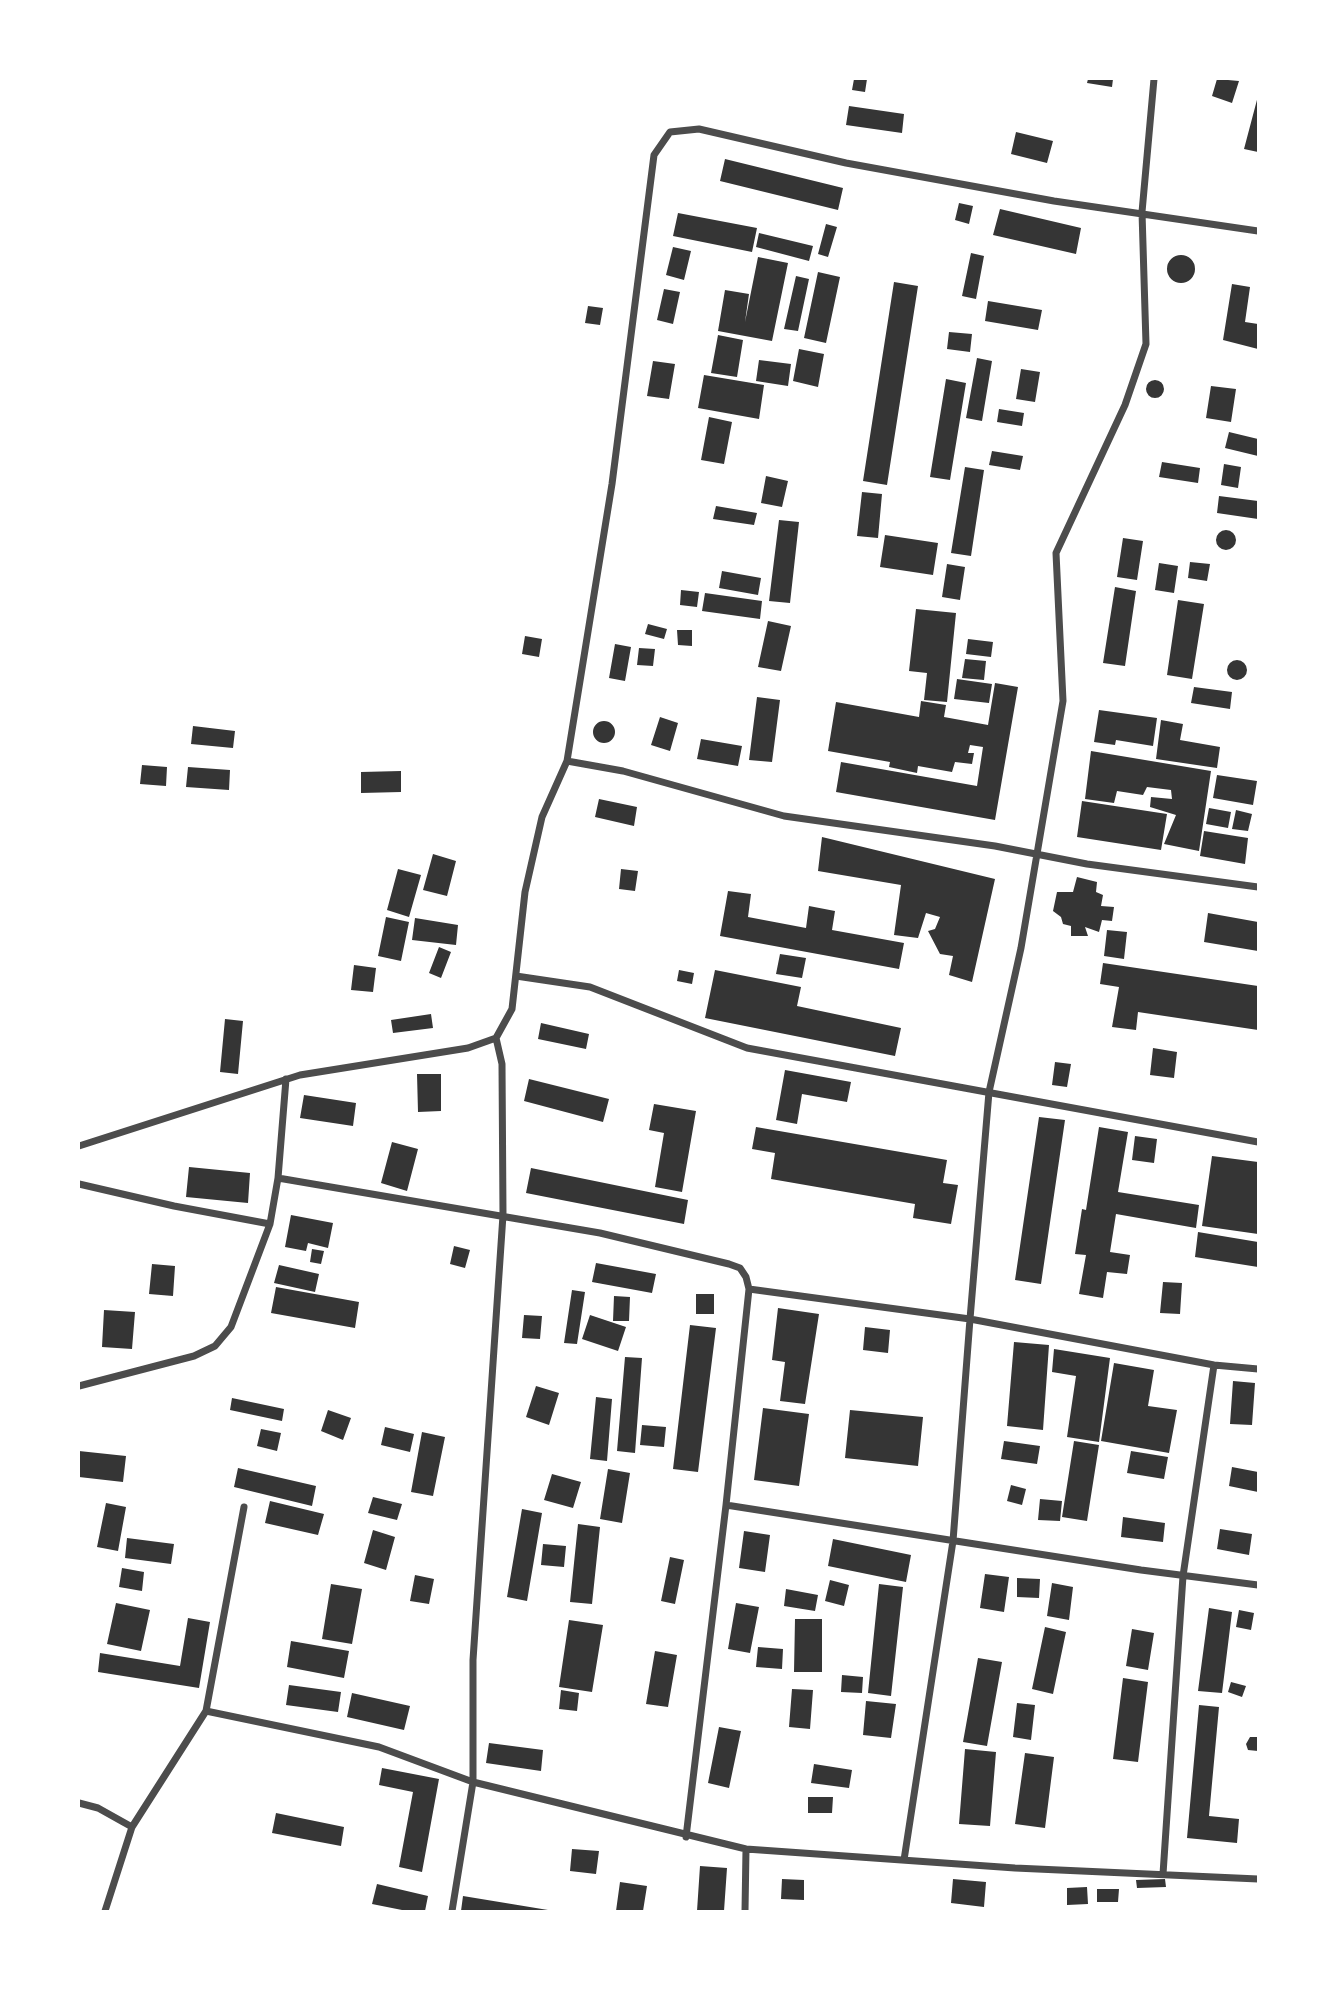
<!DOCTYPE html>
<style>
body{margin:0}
#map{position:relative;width:1337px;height:1990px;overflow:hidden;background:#fff;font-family:"Roboto Serif",serif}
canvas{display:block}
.frame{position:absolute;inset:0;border:80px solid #fff;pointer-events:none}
</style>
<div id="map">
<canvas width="1337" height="1990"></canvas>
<div class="frame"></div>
</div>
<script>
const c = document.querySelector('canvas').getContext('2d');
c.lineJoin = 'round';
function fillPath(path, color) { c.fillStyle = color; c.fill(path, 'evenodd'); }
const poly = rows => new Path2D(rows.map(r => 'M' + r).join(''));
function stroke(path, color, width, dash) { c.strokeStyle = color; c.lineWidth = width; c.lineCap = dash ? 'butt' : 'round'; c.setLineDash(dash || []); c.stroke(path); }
fillPath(poly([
 [854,79,867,79,865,92,852,90],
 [1088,79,1113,79,1112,87,1087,83],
 [1217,79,1239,81,1232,103,1212,96],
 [1258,96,1258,152,1244,149],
 [849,106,904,114,902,133,846,125],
 [1016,132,1053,141,1047,163,1011,154],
 [725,159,843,188,838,210,720,181],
 [959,203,973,206,969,224,955,220],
 [1000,209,1081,228,1076,254,993,235],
 [678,213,757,228,752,252,673,236],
 [826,224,837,227,828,257,818,254],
 [759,233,813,246,809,261,756,247],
 [673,247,691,251,684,280,666,275],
 [971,253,984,256,976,299,962,296],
 '1167 269a14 14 0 1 1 28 0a14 14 0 1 1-28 0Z',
 [758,257,788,263,772,341,718,331,725,290,749,294,745,322],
 [818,272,840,277,826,343,804,338],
 [796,276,809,279,798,331,784,329],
 [894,282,918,286,887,485,863,481],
 [1232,284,1250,287,1245,322,1258,324,1258,349,1223,340],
 [664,289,680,292,673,324,657,320],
 [988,301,1042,310,1038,330,985,321],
 [588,306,603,308,600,325,585,323],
 [949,332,972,334,970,352,947,349],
 [718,335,743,340,737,377,711,373],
 [799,349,824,354,818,387,793,381],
 [977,358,992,361,982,421,966,418],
 [759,360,791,364,788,386,756,381],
 [653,361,675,364,669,399,647,396],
 [1021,369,1040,372,1035,402,1016,399],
 [704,375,764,385,759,419,698,408],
 [946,379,966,383,950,480,930,477],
 '1146 389a9 9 0 1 1 18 0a9 9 0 1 1-18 0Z',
 [1211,386,1236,389,1231,422,1206,418],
 [999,409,1024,413,1022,426,997,422],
 [709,417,732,422,724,464,701,460],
 [1229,432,1258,439,1258,456,1225,448],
 [992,451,1023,456,1020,470,989,465],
 [1162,462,1200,468,1198,483,1159,477],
 [1224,464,1241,467,1238,488,1221,485],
 [965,467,984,470,971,556,951,553],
 [766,476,788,481,782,507,761,503],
 [862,492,882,494,878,538,857,536],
 [1219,496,1258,501,1258,519,1217,513],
 [716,506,757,513,754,525,713,519],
 [779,520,799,522,790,603,769,601],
 '1216 540a10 10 0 1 1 20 0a10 10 0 1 1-20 0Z',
 [885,535,938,543,933,575,880,567],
 [1123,538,1143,541,1137,580,1117,577],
 [1190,562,1210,564,1207,581,1188,578],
 [1159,563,1178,566,1174,593,1155,590],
 [947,564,965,567,960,600,942,597],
 [722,571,761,578,758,595,719,588],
 [1115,587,1136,591,1125,666,1103,663],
 [681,590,699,592,697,607,680,605],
 [705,593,762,601,760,619,702,611],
 [1178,600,1204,604,1192,679,1167,675],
 [916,609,956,613,947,702,924,700,927,673,909,671],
 [768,621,791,626,781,671,758,667],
 [648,624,667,629,664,639,645,634],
 [677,630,692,630,692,646,678,645],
 [525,636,542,639,539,657,522,654],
 [968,639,993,642,991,657,966,654],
 [615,644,631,647,625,681,609,678],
 [639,648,655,649,653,666,637,665],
 [965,659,986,661,984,680,962,678],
 '1227 670a10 10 0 1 1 20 0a10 10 0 1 1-20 0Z',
 [957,679,992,684,989,703,954,699],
 [995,683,1018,687,995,820,836,792,841,762,977,786,983,747,970,745,968,753,974,753,972,764,955,762,952,772,918,766,917,773,889,767,890,762,828,751,836,702,919,717,921,701,946,705,944,717,988,725],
 [1194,687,1232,692,1230,709,1191,703],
 [757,697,780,700,772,762,749,760],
 [1099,710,1157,718,1153,746,1116,740,1115,745,1094,742],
 [660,717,678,723,670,751,651,745],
 [1161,720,1183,724,1180,740,1220,747,1217,768,1156,759],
 '593 732a11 11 0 1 1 22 0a11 11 0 1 1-22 0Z',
 [193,726,235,731,233,748,191,744],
 [701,739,742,746,738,766,697,759],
 [1091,751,1211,771,1199,851,1164,844,1176,815,1150,807,1151,797,1172,799,1171,790,1147,787,1143,795,1117,791,1114,803,1085,799],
 [142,765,167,767,166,786,140,784],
 [188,767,230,770,229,790,186,787],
 [401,771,401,792,361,793,361,772],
 [1217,775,1257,781,1253,805,1213,798],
 [599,799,637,807,634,826,595,817],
 [1082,801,1167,814,1161,850,1077,837],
 [1209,808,1231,812,1228,828,1206,824],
 [1236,810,1252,814,1248,831,1232,829],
 [1204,831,1248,838,1245,864,1200,856],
 [822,837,995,879,972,982,949,975,953,956,940,954,928,931,935,929,940,917,926,913,918,938,894,935,901,885,818,871],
 [433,854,456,861,447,896,423,890],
 [398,869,421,875,409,917,387,910],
 [621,869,638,871,635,891,619,889],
 [1077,877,1097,882,1096,892,1103,895,1101,906,1114,907,1112,921,1102,920,1099,932,1085,927,1088,936,1071,936,1071,926,1063,924,1061,917,1053,911,1057,892,1073,892],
 [728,891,751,894,748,917,806,928,809,906,835,911,832,930,904,943,899,969,720,936],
 [1208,913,1258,922,1258,951,1204,942],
 [386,917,409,922,401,961,378,956],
 [415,918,458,925,456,945,412,940],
 [1107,930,1127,932,1124,959,1104,956],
 [439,947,451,952,441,978,429,973],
 [780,954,806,958,802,978,776,974],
 [1103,963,1258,986,1258,1030,1138,1012,1136,1030,1112,1027,1119,987,1100,984],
 [354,965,376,968,373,992,351,990],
 [679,970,694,973,692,984,677,981],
 [715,970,801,987,797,1006,901,1028,895,1056,705,1018],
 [431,1014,433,1028,393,1033,391,1020],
 [225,1019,243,1021,238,1074,220,1072],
 [541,1023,589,1034,586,1049,538,1039],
 [1153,1048,1177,1052,1174,1078,1150,1075],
 [1055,1062,1071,1064,1067,1087,1052,1085],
 [785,1070,851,1082,847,1102,802,1094,797,1124,776,1120],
 [417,1074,441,1074,441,1111,418,1112],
 [529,1079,609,1099,603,1122,524,1101],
 [304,1095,356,1103,353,1126,300,1118],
 [654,1104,696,1111,682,1192,655,1187,664,1133,649,1130],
 [1039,1117,1065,1120,1041,1284,1015,1280],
 [756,1127,947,1160,943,1183,958,1185,951,1224,913,1218,915,1204,771,1179,775,1153,752,1149],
 [1099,1127,1128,1132,1118,1192,1199,1205,1196,1228,1116,1214,1110,1252,1130,1255,1127,1274,1107,1272,1103,1298,1079,1294,1086,1255,1075,1254,1082,1209,1086,1210],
 [1135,1136,1157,1139,1154,1163,1132,1160],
 [392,1142,418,1149,407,1191,381,1183],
 [1212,1156,1258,1162,1258,1234,1202,1226],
 [189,1167,250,1173,248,1203,186,1197],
 [531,1168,688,1200,684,1224,526,1193],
 [291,1215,333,1223,328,1248,308,1243,306,1251,285,1247],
 [1198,1232,1258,1242,1258,1267,1195,1257],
 [454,1246,470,1250,465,1268,450,1264],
 [312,1249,324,1251,321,1264,310,1262],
 [596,1263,656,1274,652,1293,592,1282],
 [152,1264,175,1266,173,1296,149,1294],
 [279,1265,319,1274,315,1292,274,1283],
 [1163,1282,1182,1283,1180,1314,1160,1313],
 [276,1287,359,1302,355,1328,271,1313],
 [572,1290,585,1292,577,1344,564,1343],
 [696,1294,714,1294,714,1314,696,1314],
 [614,1296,630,1297,629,1321,613,1321],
 [778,1308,819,1314,805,1404,780,1401,785,1362,772,1360],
 [104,1310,135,1312,132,1349,102,1347],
 [524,1315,542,1316,540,1339,522,1338],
 [590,1315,626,1327,618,1351,582,1339],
 [690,1325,716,1328,698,1472,673,1469],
 [865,1327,890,1330,888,1353,863,1350],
 [1014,1342,1049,1345,1043,1430,1007,1426],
 [1054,1349,1110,1358,1099,1442,1067,1437,1076,1376,1052,1372],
 [625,1357,642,1358,635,1453,617,1451],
 [1114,1363,1154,1370,1148,1406,1177,1410,1169,1453,1101,1441],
 [1233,1381,1255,1383,1252,1425,1230,1424],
 [536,1386,559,1393,549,1425,526,1417],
 [596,1397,612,1399,607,1461,590,1459],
 [232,1398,284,1409,282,1421,230,1410],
 [763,1408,809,1414,799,1486,754,1480],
 [328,1410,351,1418,343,1440,321,1431],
 [850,1410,923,1417,918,1466,845,1458],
 [642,1425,666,1427,664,1447,640,1445],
 [385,1427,414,1434,410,1452,381,1445],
 [261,1429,281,1433,277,1451,257,1446],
 [422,1432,445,1437,433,1496,411,1492],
 [1004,1441,1040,1446,1037,1464,1001,1459],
 [1074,1441,1099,1445,1087,1521,1062,1517],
 [79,1451,126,1456,123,1482,79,1477],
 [1131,1451,1168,1457,1164,1479,1127,1473],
 [1232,1467,1258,1472,1258,1492,1229,1486],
 [238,1468,316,1486,312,1506,234,1487],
 [608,1469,630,1473,622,1523,600,1519],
 [552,1474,581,1482,573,1508,544,1500],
 [1011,1485,1026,1489,1022,1505,1007,1501],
 [373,1497,402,1504,397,1520,368,1513],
 [1040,1499,1062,1501,1060,1521,1038,1520],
 [270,1501,324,1514,318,1535,265,1523],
 [106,1503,126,1507,118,1551,97,1547],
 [522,1509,542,1513,527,1601,507,1597],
 [1123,1517,1165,1523,1163,1542,1121,1537],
 [578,1524,600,1527,592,1604,570,1602],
 [1220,1529,1252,1534,1249,1555,1217,1549],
 [373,1530,395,1537,386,1570,364,1563],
 [744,1531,770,1535,765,1572,739,1568],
 [127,1538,174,1544,171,1564,125,1558],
 [833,1539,911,1555,906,1582,828,1566],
 [543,1544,566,1546,564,1567,541,1565],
 [670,1557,684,1560,675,1604,661,1601],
 [122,1568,144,1572,142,1591,119,1587],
 [985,1574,1009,1577,1004,1612,980,1608],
 [415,1575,434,1579,429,1604,410,1601],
 [1017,1578,1040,1579,1039,1598,1017,1597],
 [830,1580,849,1585,844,1606,825,1601],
 [1052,1583,1073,1587,1069,1620,1047,1616],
 [331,1584,362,1589,352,1644,322,1639],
 [879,1584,903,1587,891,1696,868,1693],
 [786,1589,818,1595,815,1611,784,1606],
 [116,1603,150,1610,141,1651,107,1644],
 [736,1603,759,1607,750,1653,728,1649],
 [1209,1608,1232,1612,1222,1693,1198,1691],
 [1239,1610,1254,1613,1251,1630,1236,1627],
 [188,1618,210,1622,199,1688,98,1672,100,1653,180,1666],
 [795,1619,822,1619,822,1672,794,1672],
 [569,1620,603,1625,592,1692,559,1687],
 [1045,1627,1066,1632,1053,1694,1032,1689],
 [1132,1629,1154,1633,1148,1670,1126,1666],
 [291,1641,349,1651,344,1678,287,1667],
 [758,1647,783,1649,782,1669,756,1667],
 [655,1651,677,1655,668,1707,646,1704],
 [978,1658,1002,1662,987,1746,963,1742],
 [842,1675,863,1677,862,1693,841,1692],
 [1123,1678,1148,1682,1138,1762,1113,1759],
 [1231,1682,1246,1686,1242,1697,1228,1692],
 [289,1685,341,1692,338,1712,286,1705],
 [792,1689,813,1690,810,1729,789,1727],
 [561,1690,579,1693,577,1711,559,1709],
 [352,1693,410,1706,404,1730,347,1717],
 [866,1701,896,1704,891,1738,863,1735],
 [1017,1703,1035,1705,1031,1740,1013,1737],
 [1199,1705,1219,1707,1209,1816,1239,1819,1237,1843,1187,1838],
 [719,1727,741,1731,729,1788,708,1783],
 [1250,1737,1258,1737,1258,1751,1248,1750,1246,1744],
 [489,1743,543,1750,541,1771,486,1763],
 [965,1749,996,1752,990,1826,959,1824],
 [1025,1753,1054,1757,1045,1828,1015,1824],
 [814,1764,852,1770,849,1788,811,1783],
 [382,1768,439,1779,422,1872,399,1867,413,1792,379,1785],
 [808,1797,833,1797,832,1813,808,1813],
 [276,1813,344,1827,341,1846,272,1833],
 [572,1849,599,1851,596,1874,570,1871],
 [700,1866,727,1868,724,1911,697,1911],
 [782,1879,804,1880,804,1900,781,1899],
 [953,1879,986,1882,984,1907,951,1903],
 [1165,1879,1166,1887,1137,1888,1136,1880],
 [620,1882,647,1886,643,1911,616,1911],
 [377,1884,428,1896,425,1911,407,1911,372,1904],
 [1087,1887,1088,1904,1067,1905,1067,1888],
 [1097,1889,1119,1889,1118,1902,1097,1902],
 [463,1896,548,1910,548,1911,461,1911]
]), '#353535');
stroke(poly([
 [1154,79,1142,212,1146,344,1125,405,1056,553,1063,701,1021,948,989,1092,970,1319,1214,1365,1258,1369],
 [567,761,612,484,654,155,670,132,699,129,846,163,1054,201,1258,231],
 [516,976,590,987,747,1048,1258,1142],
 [286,1079,278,1178,600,1233,729,1264,740,1268,746,1277,749,1289,726,1505,686,1837],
 [79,1146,300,1075,468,1048,496,1038,512,1009,525,892,542,817,567,761,623,771,784,816,995,846,1087,864,1258,887],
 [79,1184,174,1206,270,1224],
 [749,1289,970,1319,953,1541,904,1860],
 [79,1386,194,1356,215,1346,231,1327,270,1224,278,1178],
 [726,1505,1141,1570,1258,1585],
 [206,1711,244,1507],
 [79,1803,98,1808,132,1827,105,1911],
 [132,1827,206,1711,379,1747,473,1782,746,1849,1015,1868,1258,1879],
 [1163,1874,1183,1576,1214,1365],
 [452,1911,473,1782,473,1660,503,1215,502,1064,496,1038],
 [745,1911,746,1849]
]), '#4c4c4c', 7);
</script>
